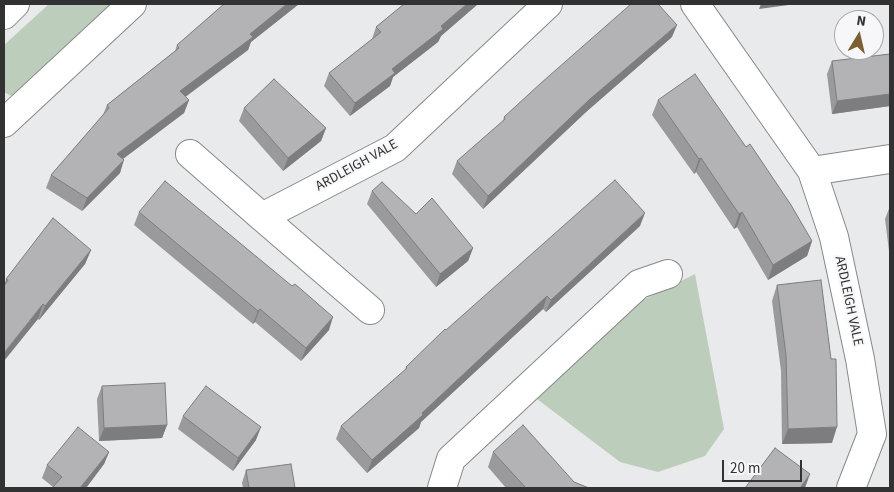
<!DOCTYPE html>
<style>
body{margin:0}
#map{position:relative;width:894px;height:492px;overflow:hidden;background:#e9eaec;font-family:"Source Sans 3",sans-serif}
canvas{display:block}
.frame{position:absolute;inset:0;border:5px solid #323233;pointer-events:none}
.north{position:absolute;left:834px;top:10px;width:50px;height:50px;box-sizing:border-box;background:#f7f7f9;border:1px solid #a8a8aa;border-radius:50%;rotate:9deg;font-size:14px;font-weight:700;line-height:20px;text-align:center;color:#323233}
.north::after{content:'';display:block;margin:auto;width:18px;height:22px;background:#7c6032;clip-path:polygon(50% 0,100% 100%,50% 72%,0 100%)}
.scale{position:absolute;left:722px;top:460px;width:80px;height:22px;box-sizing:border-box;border:2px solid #323233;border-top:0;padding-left:6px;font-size:15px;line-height:18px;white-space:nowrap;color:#323233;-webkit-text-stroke:4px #f7f7f9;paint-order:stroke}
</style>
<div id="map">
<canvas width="894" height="492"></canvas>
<div class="frame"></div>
<div class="north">N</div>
<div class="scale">20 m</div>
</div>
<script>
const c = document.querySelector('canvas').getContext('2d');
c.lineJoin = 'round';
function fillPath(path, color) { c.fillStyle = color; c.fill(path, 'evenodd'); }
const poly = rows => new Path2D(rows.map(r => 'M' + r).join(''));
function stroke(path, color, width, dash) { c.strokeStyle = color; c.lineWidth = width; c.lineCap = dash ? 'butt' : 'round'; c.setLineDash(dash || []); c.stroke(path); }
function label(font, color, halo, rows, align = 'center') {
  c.font = font + ' "Source Sans 3",sans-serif'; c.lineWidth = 4; c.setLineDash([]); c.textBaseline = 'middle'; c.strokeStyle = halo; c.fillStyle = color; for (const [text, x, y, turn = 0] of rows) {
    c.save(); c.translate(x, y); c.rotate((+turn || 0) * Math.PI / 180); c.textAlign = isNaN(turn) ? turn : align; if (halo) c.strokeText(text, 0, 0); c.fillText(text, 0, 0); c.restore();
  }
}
fillPath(poly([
 [49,4,115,4,13,97,4,92,4,45],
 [695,274,724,429,705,456,658,472,620,462,537,399,637,303]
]), '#bccebb');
const street = poly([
 [695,4,812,171,834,237,860,359,872,434,851,488],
 [4,123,132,4],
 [190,154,262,217],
 [812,171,890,159],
 [370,310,262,217,395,148,548,4],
 [442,488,451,459,639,284,668,274]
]);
const secondary = poly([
 [4,15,15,4]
]);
stroke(street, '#878889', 30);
stroke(secondary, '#878889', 30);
stroke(street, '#fff', 28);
stroke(secondary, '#fff', 28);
fillPath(poly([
 [224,4,299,4,251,42,248,50,185,96,189,100,184,113,123,159,120,173,82,211,46,188,51,175,103,115,107,105,175,51,177,45],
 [404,4,478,4,441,36,438,42,393,77,390,86,350,116,324,86,329,73,372,39,376,27],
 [672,37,586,112,483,209,452,174,457,161,503,121,504,117],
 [890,54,890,106,832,114,827,74,832,61],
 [658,100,746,147,812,241,807,256,768,280,737,227,734,229,696,172,694,174,652,115],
 [244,108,326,128,321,141,283,171,239,121],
 [372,191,416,214,473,248,468,261,436,287,367,204],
 [890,206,890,259,885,219],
 [139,212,329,330,301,361,255,322,253,324,134,225],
 [640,226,546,312,543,309,421,422,419,428,367,473,336,439,341,426,405,370,406,367,446,330],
 [91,250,85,264,39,320,4,286,6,279],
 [777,285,832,443,782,444,781,371,772,301],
 [102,386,167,425,162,438,99,441,97,399],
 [183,416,256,440,233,471,178,429],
 [109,452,104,464,86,488,52,488,53,487,42,478,47,465],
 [493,452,574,482,589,488,506,488,488,467],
 [246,470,295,488,243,488,242,483]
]), '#9a9a9c');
fillPath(poly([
 [287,4,299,4,251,42,248,50,176,104,180,91],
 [467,4,478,4,441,36,438,42,393,77,390,86,350,116,355,103,392,69],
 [761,4,796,4,759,9],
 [677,25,672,37,586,112,483,209,488,196,590,99],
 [890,94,890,106,832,114,837,101],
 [189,100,184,113,112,167,117,154],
 [326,128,321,141,283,171,288,158],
 [701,158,696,172,694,174,699,159],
 [124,160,120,173,82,211,87,198],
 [742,212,737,227,734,229,739,214],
 [645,213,640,226,546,312,551,300],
 [812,241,807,256,768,280,773,265],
 [473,248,468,261,436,287,440,274],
 [91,250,85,264,39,320,45,306],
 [547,296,543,309,421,422,419,428,367,473,372,460,422,413],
 [43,304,38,319,4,361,4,353],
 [260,309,255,322,253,324,258,311],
 [333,317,329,330,301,361,306,348],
 [167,425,162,438,99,441,104,428],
 [261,427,256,440,233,471,238,458],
 [837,427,832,443,782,444,788,429],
 [109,452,104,464,86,488,80,488],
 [810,474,805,488,800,488]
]), '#7d7d7f');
const building = poly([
 [224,4,287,4,250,34,253,37,180,91,189,100,117,154,124,160,87,198,51,175,109,108,107,105,179,48,177,45,224,4],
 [404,4,467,4,441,26,443,29,392,69,395,73,355,103,329,73,381,32,376,27,404,4],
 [631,4,658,4,677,25,590,99,488,196,457,161,505,119,504,117,541,83,631,4],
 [890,54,890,94,837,101,832,61,890,54],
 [695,74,746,147,750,144,791,205,812,241,773,265,742,212,739,214,701,158,699,159,658,100,695,74],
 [274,79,326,128,288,158,244,108,274,79],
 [615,180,645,213,551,300,547,296,422,413,423,415,372,460,341,426,407,368,406,367,445,329,446,330,615,180],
 [165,181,292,286,295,284,333,317,306,348,260,309,258,311,139,212,165,181],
 [382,182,416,214,432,198,473,248,440,274,372,191,382,182],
 [53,218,91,250,45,306,43,304,4,353,4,286,8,280,6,279,53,218],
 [821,280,831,359,836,359,837,427,788,429,786,355,777,285,821,280],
 [165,383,167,425,104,428,102,386,165,383],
 [206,386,261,427,238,458,183,416,206,386],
 [523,425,574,482,589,488,526,488,493,452,523,425],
 [78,427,109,452,80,488,52,488,62,477,47,465,78,427],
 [775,448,810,474,800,488,745,488,775,448],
 [291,464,295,488,249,488,246,470,291,464]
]);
fillPath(building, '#b3b3b5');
stroke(building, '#7d7d7f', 1);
label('14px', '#323233', '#f7f7f9', [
 ["ARDLEIGH VALE",357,166,-29],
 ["ARDLEIGH VALE",848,301,78]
]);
</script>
